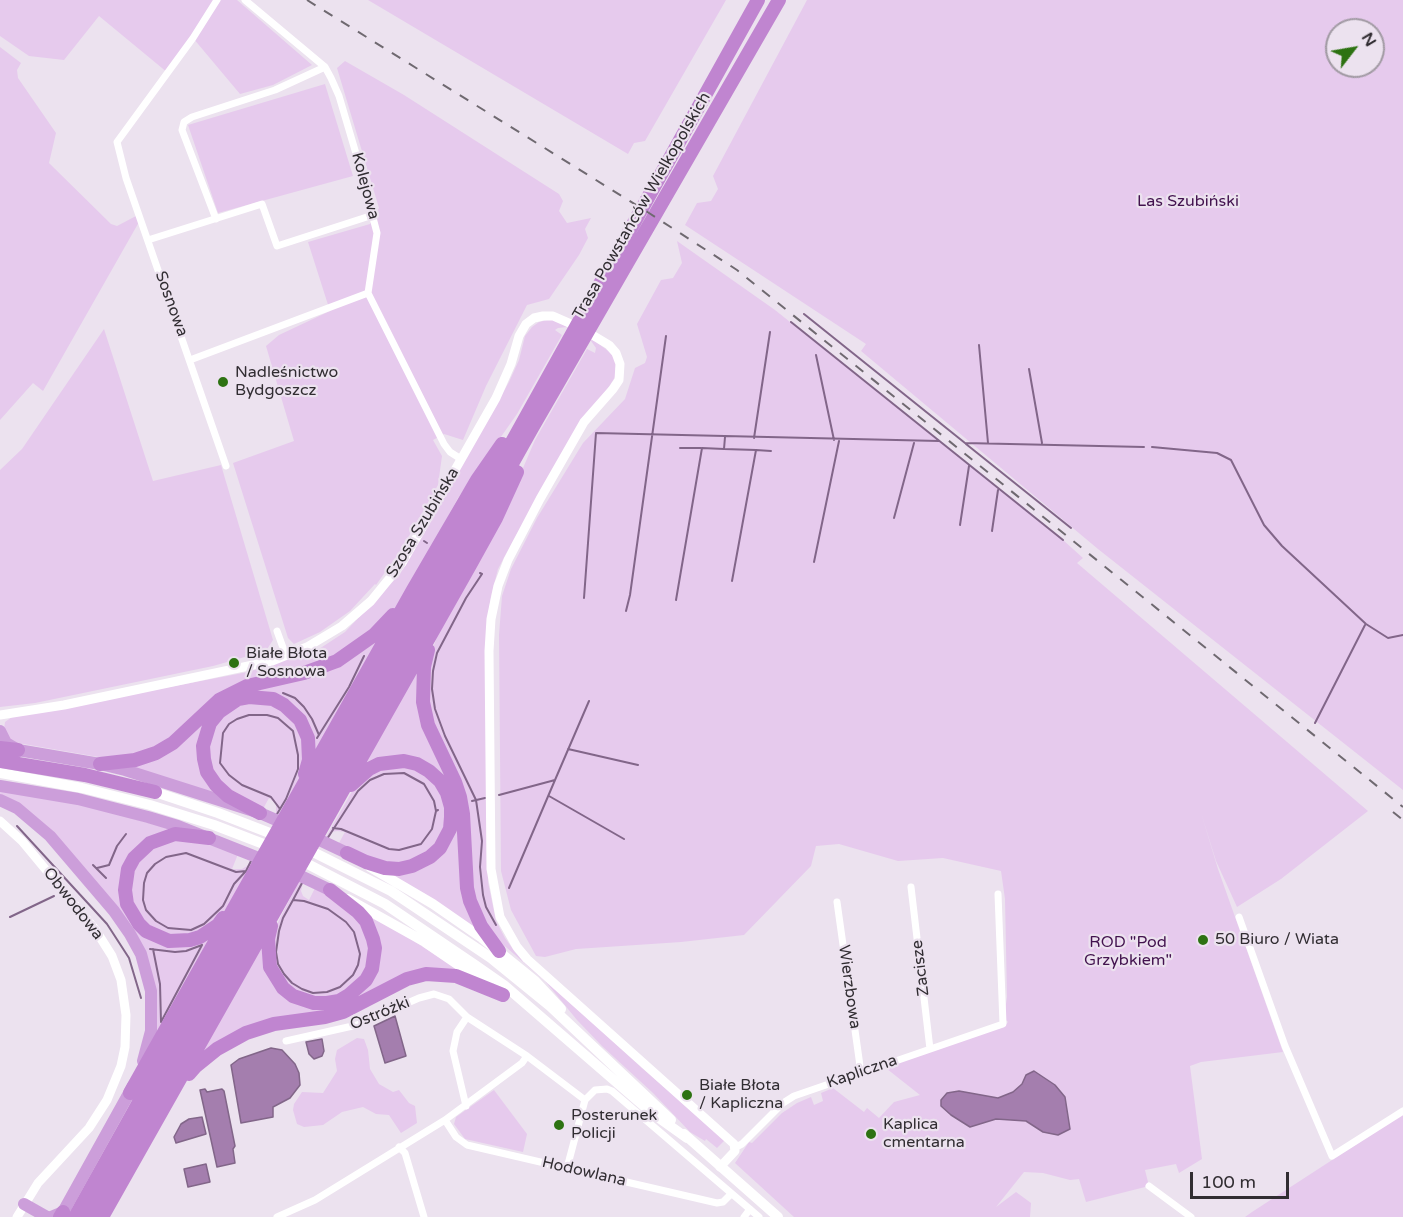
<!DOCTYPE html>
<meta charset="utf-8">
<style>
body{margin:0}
#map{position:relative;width:1403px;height:1217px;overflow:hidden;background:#ece2ef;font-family:"Varela Round",sans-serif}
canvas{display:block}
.north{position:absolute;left:1325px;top:18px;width:60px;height:60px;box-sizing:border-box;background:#ece2ef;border:2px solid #a19aa3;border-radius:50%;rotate:59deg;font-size:16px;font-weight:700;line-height:24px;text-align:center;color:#312d32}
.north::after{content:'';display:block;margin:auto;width:21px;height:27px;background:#2d7212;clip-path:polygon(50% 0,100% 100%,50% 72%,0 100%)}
.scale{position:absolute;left:1190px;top:1172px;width:99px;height:27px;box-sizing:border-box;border:3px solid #312d32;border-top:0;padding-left:8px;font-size:18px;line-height:21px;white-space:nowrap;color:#312d32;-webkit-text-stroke:4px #ece2ef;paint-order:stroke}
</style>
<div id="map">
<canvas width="1403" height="1217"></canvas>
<div class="north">N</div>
<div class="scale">100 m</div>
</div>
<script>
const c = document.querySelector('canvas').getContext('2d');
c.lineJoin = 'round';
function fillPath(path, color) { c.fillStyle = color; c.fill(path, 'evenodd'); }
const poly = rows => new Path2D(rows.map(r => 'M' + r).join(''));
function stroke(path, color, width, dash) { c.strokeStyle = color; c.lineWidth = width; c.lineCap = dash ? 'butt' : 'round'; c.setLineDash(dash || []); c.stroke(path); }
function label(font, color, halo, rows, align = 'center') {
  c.font = font + ' "Varela Round",sans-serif'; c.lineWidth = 4.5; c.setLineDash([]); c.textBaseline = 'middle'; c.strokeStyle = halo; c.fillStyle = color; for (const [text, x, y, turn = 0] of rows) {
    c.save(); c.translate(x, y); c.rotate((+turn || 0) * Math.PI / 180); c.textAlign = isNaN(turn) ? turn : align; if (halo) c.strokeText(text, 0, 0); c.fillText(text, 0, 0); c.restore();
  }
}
fillPath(poly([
 [0,0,237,0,312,65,273,85,240,94,193,38,168,73,99,16,64,60,29,56,0,36],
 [368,0,726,0,645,141,634,143,628,154],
 [807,0,1403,0,1403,790,1098,549,861,351,866,344,685,225,697,203,711,201,718,189,713,176],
 [1337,30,1373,30,1373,66,1337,66],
 [0,47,21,63,17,70,18,78,56,133,49,163,111,224,117,226,136,216,139,222,43,391,33,383,0,420],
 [345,61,404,95,559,194,563,201,559,211,567,223,591,218,585,229,588,238,579,255,549,299,527,305,486,386,463,440,444,434,433,440,442,456,438,485,401,550,376,585,375,584,350,611,320,632,294,644,288,638,233,463,294,441,266,346,279,335,330,311,308,242,370,224,379,208,337,68],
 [325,84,353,176,218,213,188,125],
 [677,241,775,310,1063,540,1083,558,1077,563,1368,811,1281,879,1237,907,1216,861,1201,813,1218,869,1283,1052,1201,1062,1190,1066,1202,1159,1179,1173,1176,1164,1145,1170,1149,1186,1086,1202,1079,1179,1070,1180,1043,1173,1024,1172,996,1207,1016,1192,1031,1203,1030,1217,794,1217,735,1163,749,1142,752,1143,782,1113,797,1103,811,1097,814,1105,823,1101,821,1093,833,1088,864,1112,867,1108,879,1118,894,1102,920,1095,882,1065,1003,1027,1008,1022,1006,1020,1005,1011,1007,997,1005,899,1001,871,943,858,898,861,839,844,816,846,811,866,744,935,681,942,576,949,545,957,536,956,511,910,501,871,499,635,502,596,511,569,537,518,583,443,625,399,635,368,645,363,647,357,637,324,661,280,673,278,682,263],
 [547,320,555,320,567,327,558,328,555,330,562,335,517,414,458,498,405,595,390,614,372,633,325,662,271,676,161,748,110,759,12,742,4,729,5,722,12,717,248,672,319,649,345,632,400,574,509,382,519,360,525,336,532,327,539,322],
 [104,329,153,481,221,465,273,640,266,651,213,666,35,703,0,707,0,470,22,449],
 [592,339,611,353,616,362,615,377,515,537,498,569,491,596,487,622,488,882,496,921,505,938,515,952,642,1068,725,1140,717,1148,706,1139,705,1141,690,1132,653,1093,602,1046,577,1020,545,981,499,941,482,920,471,888,431,715,427,683,433,648,439,631,517,482,535,440,587,349,595,353,596,348,591,341],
 [388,627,312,764,309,729,254,693,202,733,221,796,125,767,233,695,313,673],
 [422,660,419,691,423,718,456,795,462,824,464,893,472,919,480,934,436,901,384,871,413,870,426,865,448,842,454,827,455,811,452,795,445,780,424,762,401,757,389,757,377,761,365,767,357,774],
 [263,701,289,713,306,748,300,778,280,815,276,814,276,804,269,798,263,809,232,794,217,781,206,754,213,725,234,705],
 [406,765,431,777,445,800,446,827,432,850,408,863,381,862,339,843,345,832,337,831,332,832,329,838,326,837,355,786,379,769],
 [0,790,69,801,174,830,163,832,121,879,148,936,211,935,150,1049,155,1002,123,916,0,794],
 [167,839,201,840,238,854,232,869,242,869,247,866,251,860,255,862,235,897,215,922,186,937,154,931,138,917,129,886,140,856],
 [299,881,303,883,301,891,303,896,309,900,315,888,338,899,367,930,369,962,360,981,333,998,301,995,284,983,271,953,276,926],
 [363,911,384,922,464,973,442,969,337,1010,278,1020,192,1066,266,935,269,972,321,1007,374,973],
 [357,1038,364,1039,368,1050,370,1069,379,1084,393,1092,399,1090,409,1103,415,1106,417,1123,401,1133,389,1115,376,1114,363,1107,342,1112,323,1125,304,1127,297,1124,293,1110,294,1104,302,1092,323,1093,337,1071,335,1059,337,1050],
 [494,1090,527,1134,523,1152,465,1139,454,1124,456,1117],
 [1403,1114,1403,1217,1245,1217,1252,1212]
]), '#e6caed');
const water = poly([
 [395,1016,406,1056,385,1063,374,1026,395,1016],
 [322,1039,324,1051,322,1056,314,1059,309,1054,306,1042,322,1039],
 [271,1048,282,1050,295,1064,299,1073,300,1085,290,1098,273,1107,273,1117,241,1123,231,1065,239,1059,271,1048],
 [1034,1071,1055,1085,1065,1097,1070,1129,1058,1135,1043,1132,1026,1121,996,1119,970,1127,951,1115,941,1106,941,1100,947,1093,959,1091,998,1098,1013,1092,1022,1084,1026,1075,1034,1071],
 [205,1089,207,1092,222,1089,224,1091,235,1146,233,1149,235,1163,217,1167,200,1090,205,1089],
 [202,1117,206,1134,176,1143,174,1137,181,1124,189,1119,202,1117],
 [206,1164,210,1182,188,1187,184,1169,206,1164]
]);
fillPath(water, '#a47eae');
stroke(water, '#826689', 1.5);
stroke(poly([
 [804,314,965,443,1144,447],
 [791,322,1063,540],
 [979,345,988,443],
 [816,355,834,440],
 [1029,369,1042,443],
 [725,437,724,449,756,450,732,581],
 [754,438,770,332],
 [966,444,1071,528],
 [1152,447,1217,453,1231,460,1264,525,1282,546,1366,624,1388,638,1403,635],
 [680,448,701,448],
 [756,450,771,451],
 [894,518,914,443],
 [960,525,969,466],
 [992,531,998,490],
 [424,541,427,543],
 [814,562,839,441],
 [480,573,482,574,466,598,437,653,433,671,432,689,435,709,445,736,476,800,482,841,480,867,483,895,486,907,496,925],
 [584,598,596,433,939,441],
 [676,600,702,448,724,449],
 [626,611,630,595,666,336],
 [283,693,295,698,304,707,312,719,319,735],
 [1315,723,1365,625],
 [317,738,349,687,364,656],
 [568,749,638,765],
 [499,795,555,780,589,701],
 [549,796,624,839],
 [472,801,485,798],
 [277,814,286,799,298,769,298,755,293,731,278,718,267,715,249,715,237,719,229,724,223,733,220,763,229,775,242,785,271,797,280,809],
 [17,826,107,924,129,958,141,998],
 [333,828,341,829,389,849,399,850,421,844,432,829,436,811,438,810],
 [327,839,358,791,370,780,384,774,404,773,424,784,434,801,436,811],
 [93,865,106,878],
 [97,868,109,865,117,846,126,834],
 [246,871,236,872,186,853,166,857,155,864,147,873,144,883,143,900,146,910,156,921,168,928,191,930,204,924,223,906,234,884,246,871,251,861],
 [509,888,555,780],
 [293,900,304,901,328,909,346,922,354,932,360,954,358,965,353,975,340,987,327,992,313,993,302,989,292,983,284,974,278,964,276,952,279,931,283,918,293,900,302,883],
 [10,917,54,896],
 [150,949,175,952,186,951,202,945],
 [153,949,160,984,161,1022,202,945]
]), '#826689', 2);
stroke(poly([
 [217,0,193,38,117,142,126,178,226,466],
 [245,0,325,67,331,78,339,96,357,157,377,233,368,293,444,444,450,452,461,459],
 [216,219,182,130,184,122,192,117,275,90,325,67],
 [148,240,262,204,277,246,373,215],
 [190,360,368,293],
 [277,631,286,656],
 [911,887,930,1049],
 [837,902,861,1073],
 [1239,917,1285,1046,1332,1156,1403,1111],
 [286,1041,357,1025,419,998,434,994,449,999,467,1017],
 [466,1106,453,1051,457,1032,467,1017,527,1056,585,1100],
 [445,1120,456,1137,467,1145,717,1203,723,1202,731,1194],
 [399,1147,405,1153,424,1217],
 [736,1147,742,1144,783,1103,794,1096,1003,1024,998,894],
 [567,1168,585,1100,595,1090,607,1089,612,1091,759,1217],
 [1149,1186,1191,1217],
 [277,1217,315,1200,445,1120,522,1063,527,1056],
 [744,1217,750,1209]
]), '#fff', 7);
stroke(poly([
 [594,336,609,345,616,353,620,364,619,380,613,389,584,422,540,499,508,560,498,586,491,619,489,651,491,869,500,917,517,947,527,959,734,1144,735,1151,720,1167],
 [0,715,64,705,272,661,307,647,342,626,371,601,402,563,496,398,511,364,519,336,526,324,534,318,543,316,553,316,569,323],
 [0,821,22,841,95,929,112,956,121,980,126,1015,125,1047,121,1066,107,1100,89,1128,38,1183,17,1217]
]), '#fff', 9);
stroke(poly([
 [0,773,82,788,150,805,214,825,274,848],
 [155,792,218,813,280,837],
 [303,847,391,891,491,958,550,1006,671,1120],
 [296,858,385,904,475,965,504,985,652,1113,687,1138],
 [370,867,433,904,482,938,535,981,561,1009],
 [348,899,425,942,488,985],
 [684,1134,778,1217]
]), '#fff', 10);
stroke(poly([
 [0,731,6,743,18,750,100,764,125,770,260,813,290,826],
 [0,786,78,799,148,817,178,826,269,862],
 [0,800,17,808,50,836,114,911,130,934,141,954,151,991,151,1031,143,1061],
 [309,835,347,853],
 [288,870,330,890],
 [24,1204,47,1217],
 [51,1217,63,1212,133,1086]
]), '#cc9eda', 12);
stroke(poly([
 [428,650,424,667,423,702,428,725,455,782,460,797,463,814,467,888,470,901,481,926,499,951],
 [0,748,18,750],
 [0,761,85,775,155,792],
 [100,764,135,760,156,753,173,743,219,700,247,686,304,673,337,661,374,635,393,615],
 [260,813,228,796,216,785,207,772,204,759,203,746,210,723,219,712,238,699,249,697,273,699,284,705,300,720,308,738,309,760,305,774],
 [209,838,175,834,150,843,134,858,128,869,125,890,127,904,139,924,146,931,169,941,190,940,200,937,218,925,223,918],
 [347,853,366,862,385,868,399,869,412,866,430,857,440,848,450,829,451,817,451,807,447,793,440,781,429,771,417,764,404,761,379,764,369,769,351,785],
 [271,926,268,939,270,967,283,988,293,996,314,1003,327,1003,339,1001,349,995,366,980,372,969,375,948,373,939,366,921,358,912,330,890],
 [189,1074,196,1066,217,1049,246,1033,274,1024,325,1017,343,1012,407,979,426,974,456,976,503,995],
 [130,1093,413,590,477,480,502,444],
 [60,1217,63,1212],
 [75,1217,253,898,497,469,758,0],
 [89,1217,532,428,779,0],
 [102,1217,470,565,496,518,517,472]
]), '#c085d0', 14);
stroke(poly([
 [307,0,649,213,737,270,1403,807],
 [1393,812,1403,820]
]), '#6f6970', 2, [10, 10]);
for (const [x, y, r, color] of [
 [223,382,6,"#2d7212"],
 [234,663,6,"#2d7212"],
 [1203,940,6,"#2d7212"],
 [687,1095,6,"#2d7212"],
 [559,1125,6,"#2d7212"],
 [871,1134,6,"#2d7212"]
]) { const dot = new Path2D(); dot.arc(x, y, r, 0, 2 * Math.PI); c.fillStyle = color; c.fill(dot); stroke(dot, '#ece2ef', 2); }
label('16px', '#312d32', '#ece2ef', [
 ["Kolejowa",365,186,75],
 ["Trasa Powstańców Wielkopolskich",642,206,-60],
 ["Sosnowa",171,304,70],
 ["Szosa Szubińska",423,523,-59],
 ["Obwodowa",73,904,52],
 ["Zacisze",921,968,-97],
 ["Wierzbowa",849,987,82],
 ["Ostróżki",380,1014,-22],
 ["Kapliczna",862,1072,-19],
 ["Hodowlana",584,1172,13]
]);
label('16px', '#42124e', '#ece2ef', [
 ["Las Szubiński",1188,202],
 ["ROD \"Pod",1128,943],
 ["Grzybkiem\"",1128,961]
]);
label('16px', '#312d32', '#ece2ef', [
 ["Nadleśnictwo",235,373],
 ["Bydgoszcz",235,391],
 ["Białe Błota",246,654],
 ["/ Sosnowa",246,672],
 ["50 Biuro / Wiata",1215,940],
 ["Białe Błota",699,1086],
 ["/ Kapliczna",699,1104],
 ["Posterunek",571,1116],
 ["Policji",571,1134],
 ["Kaplica",883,1125],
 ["cmentarna",883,1143]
], 'left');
</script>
